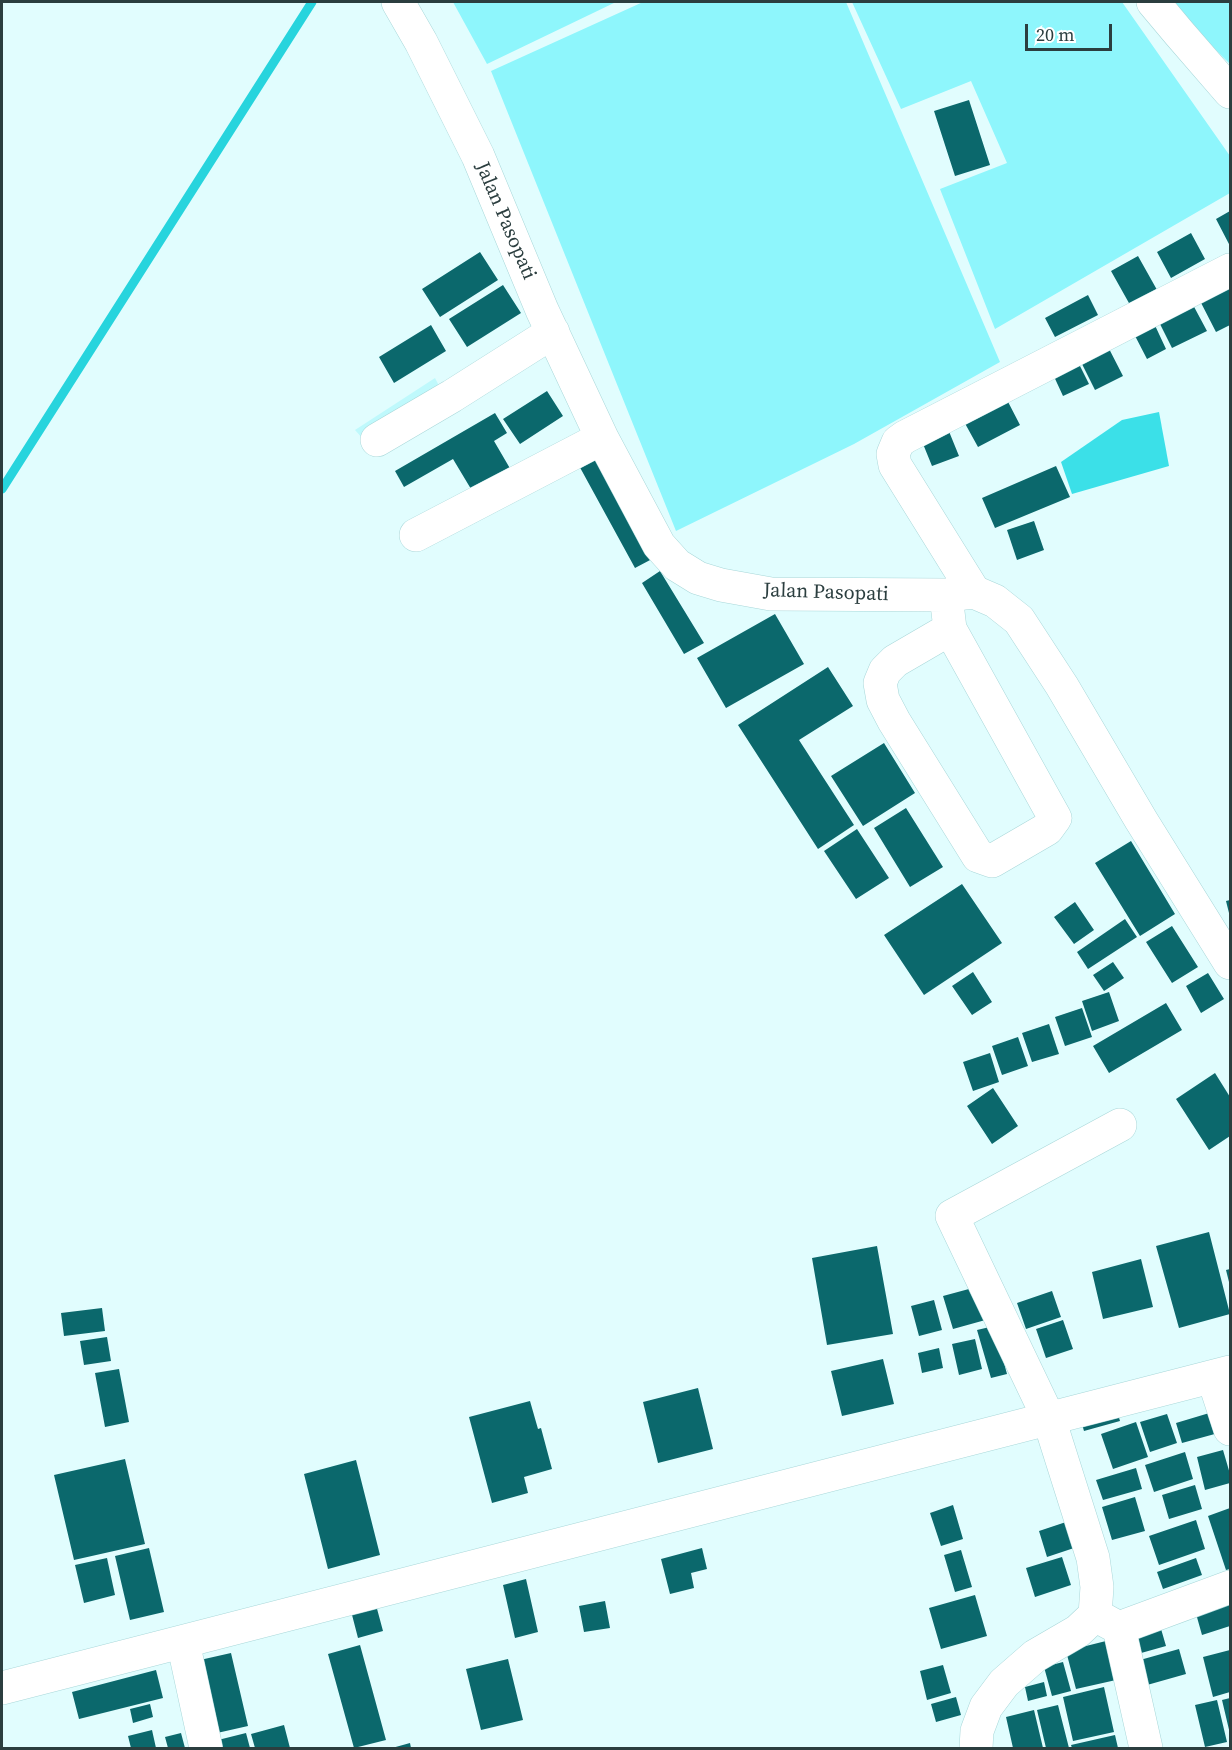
<!DOCTYPE html>
<style>
body{margin:0}
#map{position:relative;width:1232px;height:1750px;overflow:hidden;background:#e1fdfe;font-family:"Source Serif 4",serif}
canvas{display:block}
.frame{position:absolute;inset:0;border:3px solid #2b3e3f;pointer-events:none}
.scale{position:absolute;left:1025px;top:24px;width:87px;height:27px;box-sizing:border-box;border:3px solid #2b3e3f;border-top:0;padding-left:8px;font-size:18px;line-height:21px;white-space:nowrap;color:#2b3e3f;-webkit-text-stroke:4px #fff;paint-order:stroke}
</style>
<div id="map">
<canvas width="1232" height="1750"></canvas>
<div class="frame"></div>
<div class="scale">20 m</div>
</div>
<script>
const c = document.querySelector('canvas').getContext('2d');
c.lineJoin = 'round';
function fillPath(path, color) { c.fillStyle = color; c.fill(path, 'evenodd'); }
const poly = rows => new Path2D(rows.map(r => 'M' + r).join(''));
function stroke(path, color, width, dash) { c.strokeStyle = color; c.lineWidth = width; c.lineCap = dash ? 'butt' : 'round'; c.setLineDash(dash || []); c.stroke(path); }
function label(font, color, halo, rows, align = 'center') {
  c.font = font + ' "Source Serif 4",serif'; c.lineWidth = 6; c.setLineDash([]); c.textBaseline = 'middle'; c.strokeStyle = halo; c.fillStyle = color; for (const [text, x, y, turn = 0] of rows) {
    c.save(); c.translate(x, y); c.rotate((+turn || 0) * Math.PI / 180); c.textAlign = isNaN(turn) ? turn : align; if (halo) c.strokeText(text, 0, 0); c.fillText(text, 0, 0); c.restore();
  }
}
fillPath(poly([
 [435,378,452,411,379,457,355,430]
]), '#bff9fc');
fillPath(poly([
 [453,2,616,2,487,64],
 [643,2,846,2,1000,362,854,444,676,531,491,71],
 [852,2,1122,2,1230,156,1230,193,995,329,940,189,1007,163,971,81,901,109],
 [1167,2,1230,2,1230,64]
]), '#8ef6fc');
fillPath(poly([
 [1159,412,1169,466,1072,494,1061,462,1122,420]
]), '#3be0e8');
stroke(poly([
 [2,489,312,2]
]), '#27d4dd', 9);
fillPath(poly([
 [969,100,990,165,955,176,934,111],
 [1230,211,1230,246,1216,219],
 [1191,233,1205,259,1171,278,1157,252],
 [480,252,498,280,440,317,422,289],
 [1138,256,1161,297,1134,312,1111,271],
 [1230,278,1230,325,1216,332,1197,295],
 [503,285,521,313,467,347,449,319],
 [1088,295,1098,315,1055,337,1045,318],
 [1192,303,1207,331,1172,348,1158,320],
 [1152,319,1166,349,1147,359,1132,330],
 [431,325,446,351,394,383,379,357],
 [1104,339,1123,376,1095,390,1077,354],
 [1076,358,1089,384,1063,396,1051,370],
 [547,391,563,416,520,444,503,419],
 [1005,396,1020,425,978,447,962,418],
 [495,413,507,433,494,441,515,477,477,499,453,459,404,487,395,471],
 [948,429,959,456,932,466,921,439],
 [594,452,652,559,635,568,577,462],
 [1056,466,1070,497,995,528,982,498],
 [1034,521,1044,550,1017,560,1007,530],
 [660,571,704,643,684,654,642,583],
 [775,614,804,664,726,708,697,658],
 [828,667,853,706,799,740,854,825,818,849,738,725],
 [884,743,915,793,863,826,831,776],
 [906,808,943,867,910,887,874,828],
 [857,829,889,878,856,899,824,851],
 [1131,841,1175,914,1140,936,1095,863],
 [962,884,1002,943,924,995,884,935],
 [1230,900,1230,917,1226,901],
 [1075,902,1094,930,1074,944,1054,917],
 [1125,919,1137,937,1088,969,1077,952],
 [1172,926,1198,967,1172,983,1146,942],
 [1113,962,1124,978,1104,991,1093,975],
 [973,972,992,1002,972,1015,952,986],
 [1208,973,1224,999,1201,1013,1186,986],
 [1109,992,1119,1021,1092,1031,1082,1001],
 [1166,1003,1182,1030,1109,1073,1093,1046],
 [1082,1008,1092,1037,1065,1046,1055,1017],
 [1049,1024,1059,1054,1032,1062,1022,1033],
 [1018,1037,1028,1066,1002,1075,992,1046],
 [990,1053,999,1082,973,1091,963,1062],
 [1215,1073,1230,1097,1230,1136,1209,1150,1176,1099],
 [993,1088,1018,1126,992,1144,967,1106],
 [1209,1232,1230,1314,1179,1328,1156,1246],
 [877,1246,893,1334,827,1345,812,1258],
 [1141,1259,1153,1307,1103,1319,1092,1272],
 [1230,1269,1230,1286,1226,1270],
 [980,1286,989,1319,953,1329,943,1296],
 [1052,1291,1061,1317,1026,1329,1017,1303],
 [934,1300,942,1330,919,1336,911,1306],
 [102,1308,105,1331,64,1336,61,1313],
 [1063,1320,1073,1349,1046,1358,1036,1329],
 [994,1326,1007,1374,991,1378,977,1330],
 [107,1337,111,1361,84,1365,80,1341],
 [975,1339,982,1369,959,1375,952,1344],
 [939,1348,943,1368,922,1373,918,1353],
 [883,1359,894,1404,842,1416,831,1371],
 [119,1369,129,1422,105,1427,95,1373],
 [698,1388,713,1449,658,1463,643,1402],
 [530,1401,538,1429,541,1428,552,1469,524,1477,528,1493,492,1503,469,1417],
 [1115,1404,1120,1421,1084,1431,1079,1414],
 [1216,1411,1222,1432,1182,1443,1176,1423],
 [1167,1414,1177,1443,1150,1452,1140,1422],
 [1136,1422,1148,1457,1113,1469,1101,1434],
 [1223,1450,1230,1474,1230,1483,1205,1490,1197,1457],
 [1185,1452,1193,1479,1154,1492,1145,1465],
 [125,1459,145,1544,74,1560,54,1475],
 [356,1460,380,1555,328,1569,304,1474],
 [1136,1468,1142,1489,1103,1500,1096,1480],
 [1195,1485,1202,1509,1169,1519,1162,1495],
 [1135,1497,1145,1531,1112,1540,1102,1507],
 [953,1505,963,1539,941,1546,930,1513],
 [1230,1508,1230,1569,1226,1570,1208,1516],
 [1196,1520,1205,1549,1159,1565,1149,1536],
 [1069,1521,1077,1547,1047,1557,1039,1531],
 [149,1548,164,1612,130,1620,115,1556],
 [702,1548,707,1569,691,1573,694,1588,670,1594,661,1559],
 [961,1550,972,1587,955,1592,944,1555],
 [1062,1557,1071,1585,1035,1597,1026,1568],
 [107,1558,115,1595,84,1603,75,1565],
 [1196,1558,1202,1575,1163,1589,1157,1572],
 [526,1579,538,1632,515,1638,503,1585],
 [1230,1591,1230,1626,1202,1635,1193,1603],
 [975,1595,987,1636,941,1649,929,1608],
 [605,1601,610,1628,584,1632,579,1606],
 [376,1605,383,1631,358,1638,351,1611],
 [1159,1622,1166,1646,1134,1655,1128,1631],
 [1106,1641,1116,1680,1076,1689,1066,1651],
 [360,1645,386,1740,354,1748,328,1654],
 [1179,1649,1186,1674,1140,1687,1133,1662],
 [1230,1650,1230,1692,1213,1697,1203,1657],
 [231,1653,248,1726,217,1733,200,1660],
 [508,1659,523,1720,481,1730,466,1669],
 [1063,1662,1071,1691,1052,1696,1044,1667],
 [943,1665,951,1693,927,1700,920,1671],
 [156,1670,163,1698,79,1719,72,1692],
 [1044,1682,1047,1696,1028,1701,1025,1687],
 [1104,1687,1114,1732,1073,1741,1063,1697],
 [956,1697,961,1715,936,1722,931,1704],
 [1230,1698,1230,1734,1222,1700],
 [1217,1700,1227,1742,1205,1747,1195,1705],
 [150,1704,153,1717,133,1723,130,1709],
 [1058,1705,1069,1748,1046,1748,1037,1710],
 [1034,1710,1043,1748,1013,1748,1006,1717],
 [284,1725,290,1748,255,1748,251,1734],
 [152,1730,156,1748,131,1748,128,1736],
 [181,1733,185,1748,168,1748,165,1737],
 [246,1733,250,1748,220,1748,218,1740],
 [1115,1735,1118,1748,1072,1748,1071,1745],
 [410,1743,411,1748,392,1748]
]), '#0b686c');
const minor = poly([
 [398,2,421,42,478,156,542,310,602,438,659,545,677,565,698,578,721,585,771,594,946,595,974,592,995,601,1019,620,1062,686,1141,820,1230,963],
 [1153,2,1179,33,1230,92],
 [377,440,452,396,553,332],
 [416,535,602,438],
 [974,592,895,465,893,454,898,442,905,437,1230,270],
 [946,595,950,629,895,661,885,671,880,683,883,700,894,721,978,856,992,861,1047,829,1055,818,950,629],
 [1213,1377,1230,1429],
 [1095,1615,1119,1628,1230,1587],
 [1119,1628,1146,1748],
 [183,1642,206,1748],
 [2,1688,1230,1372],
 [976,1748,977,1731,986,1707,1004,1683,1035,1656,1078,1631,1095,1615,1097,1587,1093,1558,1049,1419,952,1216,1120,1125]
]);
stroke(minor, '#a8d7d9', 34);
stroke(minor, '#fff', 33);
label('20px', '#2b3e3f', '#fff', [
 ["Jalan Pasopati",505,221,67],
 ["Jalan Pasopati",826,593,2]
]);
</script>
